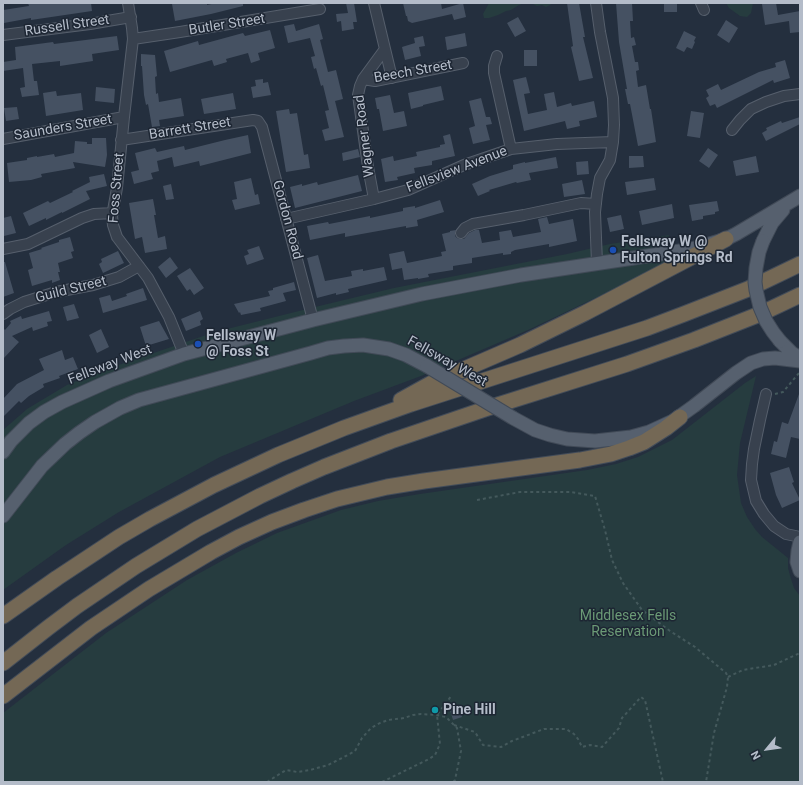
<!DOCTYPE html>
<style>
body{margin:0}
#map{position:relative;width:803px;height:785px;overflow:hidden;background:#242f3e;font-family:Roboto,sans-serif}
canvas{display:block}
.frame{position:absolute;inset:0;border:4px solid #b4bcc9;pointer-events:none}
.north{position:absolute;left:747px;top:729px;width:40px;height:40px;-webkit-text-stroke:3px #1d2633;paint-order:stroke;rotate:241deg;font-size:11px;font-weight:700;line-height:16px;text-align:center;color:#b4bcc9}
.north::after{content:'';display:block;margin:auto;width:14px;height:18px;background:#b4bcc9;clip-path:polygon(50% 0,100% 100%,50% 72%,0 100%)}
</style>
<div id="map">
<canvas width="803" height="785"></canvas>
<div class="frame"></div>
<div class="north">N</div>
</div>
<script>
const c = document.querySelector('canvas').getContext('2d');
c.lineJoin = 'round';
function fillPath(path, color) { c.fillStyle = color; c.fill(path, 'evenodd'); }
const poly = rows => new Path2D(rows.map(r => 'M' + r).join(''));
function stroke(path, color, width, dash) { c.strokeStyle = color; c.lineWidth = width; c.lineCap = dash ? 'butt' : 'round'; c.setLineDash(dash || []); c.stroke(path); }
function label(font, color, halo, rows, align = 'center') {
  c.font = font + ' Roboto,sans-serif'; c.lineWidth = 3; c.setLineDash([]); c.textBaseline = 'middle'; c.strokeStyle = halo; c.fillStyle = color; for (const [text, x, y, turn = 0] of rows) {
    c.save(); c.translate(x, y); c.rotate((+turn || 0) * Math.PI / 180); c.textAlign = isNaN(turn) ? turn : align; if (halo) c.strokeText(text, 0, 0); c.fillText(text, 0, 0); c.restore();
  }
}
fillPath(poly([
 [489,3,552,3,550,5,546,7,542,5,537,6,533,4,524,3,519,5,511,10,506,11,498,15,489,18,484,18,483,14],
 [726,3,753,3,751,13,747,17,740,16,729,8],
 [669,235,673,261,528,330,421,376,354,401,220,457,119,512,66,545,3,590,3,430,27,409,67,385,101,371,215,332,315,307,394,288,567,254,610,244],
 [756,376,740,443,737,475,741,503,747,517,755,529,762,537,788,558,788,568,791,579,794,588,800,596,800,782,3,782,3,713,106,633,187,580,236,553,277,533,341,510,378,501,420,494,587,470,616,464,638,457,672,440,745,383]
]), '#263c3f');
fillPath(poly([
 [28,3,91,3,92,11,31,20,31,18,4,23,3,10,29,6],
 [177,3,207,3,207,5,216,3,243,3,243,6,211,14,175,21,172,4],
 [346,3,354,3,357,22,353,22,354,29,342,31,341,21,337,22,336,14,348,13],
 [403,3,441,3,442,9,463,3,466,17,454,20,452,14,412,23,408,21,407,16,406,16],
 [567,3,579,3,585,37,583,37,593,78,579,81,571,47,573,46],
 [616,3,632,3,633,21,630,21,631,38,634,37,636,45,632,46,635,62,638,62,639,70,636,71,638,87,646,85,650,109,651,109,656,142,638,146,630,104,628,104,625,89,627,89,619,42],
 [664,3,677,3,677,12,664,12],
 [769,3,776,3,778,15,800,11,800,32,790,33,789,21,765,25,762,4],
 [518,17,526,31,515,37,507,23],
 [726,20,738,28,729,43,717,35],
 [294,24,296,31,319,24,323,39,320,40,328,72,336,70,343,99,335,101,344,137,325,141,322,130,329,128,325,111,329,110,323,85,321,86,316,68,314,69,311,57,315,56,310,38,288,43,284,26],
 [270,30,275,48,258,53,260,60,251,63,248,53,226,59,227,62,214,66,212,60,170,72,164,51,198,41,199,45,243,33,245,36],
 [684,31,696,37,694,41,695,42,692,49,687,47,684,52,676,48],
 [465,33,467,46,447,50,445,37],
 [117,36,119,50,92,54,93,61,60,66,60,61,32,64,34,81,37,81,39,95,22,97,20,88,25,87,23,68,3,71,3,62,16,60,15,47,53,42,54,44],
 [423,36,425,46,419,47,421,56,405,60,402,47,415,43,414,38],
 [524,50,537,50,537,66,524,66],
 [141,54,155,55,157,76,155,77,156,94,158,93,159,102,181,98,184,116,159,120,160,126,152,127,148,104,146,105,144,95,142,66,141,66],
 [785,60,790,78,774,83,773,80,717,108,715,104,710,106,706,98,709,96,706,90,718,84,721,90,759,72,776,67,775,63],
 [526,77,530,93,524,94,528,114,547,110,544,94,554,92,557,107,571,103,572,106,594,101,597,117,579,121,580,126,567,129,565,121,524,131,513,80],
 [263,79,263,83,268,82,271,95,253,98,251,87,256,86,255,80],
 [441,86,444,100,423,105,423,106,411,109,408,93],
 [96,87,115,89,114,103,95,101],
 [56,91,57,96,81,93,83,110,46,116,43,93],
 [233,93,236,109,204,114,201,99],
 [390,95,394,113,404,111,407,126,383,131,379,109,377,109,375,98],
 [481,98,486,117,490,117,492,124,486,125,490,140,473,144,469,128,475,126,469,101],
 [17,107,19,119,6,121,4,108],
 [289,109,290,114,297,113,304,155,308,154,310,168,286,172,276,111],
 [691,111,704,113,700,138,687,136],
 [800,117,800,124,766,141,762,133,767,130,766,128,781,121,782,123],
 [450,134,455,156,432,161,432,165,414,168,415,173,397,177,398,180,385,182,381,159,393,156,394,161,417,156,416,152,440,147,440,145,445,144,443,136],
 [248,135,251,153,200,166,199,161,174,167,172,157,157,161,159,171,151,173,153,179,134,184,131,172,139,170,135,153,155,148,157,152,184,146,185,150,225,140],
 [92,138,106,138,107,155,105,167,73,162,75,168,41,174,42,177,31,180,9,182,7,163,27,160,27,158,37,156,37,157,54,154,55,157,74,153,75,141,87,142,87,144,92,144],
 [708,148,718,155,709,168,699,161],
 [358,149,360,157,343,161,342,153],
 [629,156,643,156,644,167,629,168],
 [756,156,759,172,736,176,733,161],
 [556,157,558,168,529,173,531,180,517,183,516,182,489,190,490,191,478,196,472,184,490,176,513,169,513,165,525,162,525,163],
 [588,161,589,174,577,175,576,162],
 [104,174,107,186,86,191,90,199,62,213,62,212,46,220,46,218,29,226,23,213,48,201,50,203,73,192,72,191,90,182,89,177],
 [358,175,362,191,295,208,290,187,302,184,302,186,317,182,318,185],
 [251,178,255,195,258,194,260,204,235,210,232,200,237,199,234,182],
 [654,178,656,190,627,195,625,182],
 [582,180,585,194,564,197,562,184],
 [171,184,174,199,166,200,163,186],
 [153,199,156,215,154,215,158,238,165,236,167,249,145,253,142,237,135,239,129,203],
 [440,200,444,212,417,220,418,226,406,228,406,226,345,237,345,233,310,240,307,226,328,222,329,224,370,216,370,218,403,211,403,208,415,206,415,208],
 [717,201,719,211,715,212,715,214,703,216,703,219,692,221,689,205],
 [672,204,674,218,642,225,639,211],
 [621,215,624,229,610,232,607,218],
 [11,216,16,233,4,236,3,232,3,218],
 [547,217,549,224,573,219,577,241,549,247,549,244,515,250,511,252,511,254,503,255,503,253,472,258,472,263,453,266,453,270,428,274,429,277,418,279,418,278,404,280,402,268,392,270,389,254,404,251,407,263,442,256,441,252,446,251,442,234,450,232,450,231,456,230,455,232,455,236,457,238,460,239,464,239,469,233,475,230,479,230,482,243,500,240,499,232,511,230,513,237,541,232,538,219],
 [70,237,74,251,71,252,73,258,58,263,60,272,58,272,60,280,52,283,52,280,32,286,28,270,33,268,29,253,42,249,41,248,59,242,59,240],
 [259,246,264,259,247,265,244,256,249,254,247,250],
 [118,251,124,263,103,273,99,264,102,262,101,259],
 [318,255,325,281,352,276,351,271,363,269,363,271,384,267,387,280,348,289,349,292,336,295,336,293,317,298,307,258],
 [170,257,178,268,166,278,158,267],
 [3,262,5,262,14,293,3,297],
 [190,268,204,288,194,295,190,289,187,291,177,276],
 [294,282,296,290,283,293,286,301,260,308,261,311,241,315,240,312,239,313,234,304,270,296,268,291,273,290,273,288],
 [143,288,147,300,103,313,99,298,110,295,112,301,127,296,126,294],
 [74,304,79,318,67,321,63,307],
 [49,311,52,321,47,322,48,326,33,331,32,327,12,336,19,342,3,359,3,328,5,330,11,323,10,321,21,316,22,319],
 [200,311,203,319,200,321,201,325,186,331,181,319],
 [159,321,169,339,146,346,140,327],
 [101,329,109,347,97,353,89,335],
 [62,350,65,360,73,357,78,369,59,376,60,378,43,384,44,387,29,396,21,403,19,401,3,417,3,399,17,384,44,370,39,359],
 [799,394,800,394,800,439,791,437,786,458,771,454,774,441,777,442,782,422,788,424],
 [789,467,794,482,792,483,800,500,782,508,776,495,770,473],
 [459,707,462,717,453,720,450,710]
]), '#455162');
const minor = poly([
 [128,3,132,28,133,39,124,117,117,188,112,216,113,225,117,237,148,278,169,317,184,354],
 [596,3,600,32,613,98,614,125,613,142,610,160,600,178,597,194,595,212,597,263],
 [701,3,704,10],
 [3,35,90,24,131,17],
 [133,39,180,32,320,9],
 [385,49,392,78],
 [497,56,494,66,494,73,511,149],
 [363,79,375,81,463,63],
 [732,130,740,120,751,109,766,102,784,96,800,94],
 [3,139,124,117],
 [121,140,253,120,258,121,262,127,313,320],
 [374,199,368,167,358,95,360,86,363,79,385,49,374,3],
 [286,219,374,199,408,190,464,165,511,149,557,144,613,142],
 [461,233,465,228,473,224,524,215,581,203,596,204],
 [3,249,28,244,82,218,94,214,113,213],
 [3,314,10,309,24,302,56,292,93,285,119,277,139,266],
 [766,394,760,420,754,449,752,464,751,480,756,501,764,514,774,526,786,534,800,537]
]);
const major = poly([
 [763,241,772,223,783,210],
 [780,341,792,353,800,358],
 [513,418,535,430,550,435,567,439,595,441,631,437,649,432,673,421,694,406,736,373,751,363,763,359,775,358,800,361],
 [3,452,11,441,29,423,44,412,62,402,109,381,184,354,313,320,422,294,521,275,680,251,700,247,726,239,736,234,800,196],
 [3,516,42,466,65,444,79,433,95,422,120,408,139,400,311,353,328,348,344,346,363,345,389,349,406,355,427,366],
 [800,542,798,551,797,562,800,571]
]);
const highway = poly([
 [401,400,430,384,520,345,585,313,726,239],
 [3,616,57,578,119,537,150,519,214,485,278,455,344,428,411,404,647,328,684,314,748,289,800,264],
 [3,663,49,627,77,606,136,566,197,529,260,496,292,481,324,467,391,441,488,408,627,364,694,340,760,314,800,295],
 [3,696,91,628,149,589,211,552,239,537,272,522,304,510,337,499,387,487,424,481,580,460,611,454,629,448,644,442,666,428,680,417]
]);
stroke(minor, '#565f6c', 12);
stroke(major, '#414a57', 15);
stroke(highway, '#434c59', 17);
stroke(poly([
 [775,394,783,392,799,373],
 [477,500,520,492,570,492,595,496,605,530,612,560,623,583,642,610,670,631,695,647,726,673,728,677,727,687,714,733,706,782],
 [728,677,743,670,774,665,800,653],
 [454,725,475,732,483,745,501,747,512,741,544,729,566,729,574,734,578,739,582,747,590,745,602,747,619,728,622,718,641,697,645,700,663,782],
 [267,782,278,775,286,770,297,772,310,770,328,765,344,757,355,751,362,738,371,728,380,723,388,720,404,718,413,715,421,714,437,715,446,717,457,728,461,751,455,780,453,782],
 [382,782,429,759,435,755,440,744,437,715,452,695]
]), '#44595c', 2, [3, 3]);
stroke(minor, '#38414e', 10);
stroke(major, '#56606e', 13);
stroke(highway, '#746855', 15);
const majorBridge = poly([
 [763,241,759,252,756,268,755,282,756,290,760,307,766,321,773,332,780,341],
 [427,366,513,418]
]);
stroke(majorBridge, '#414a57', 15, []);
stroke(majorBridge, '#56606e', 13);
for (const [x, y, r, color] of [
 [613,250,4,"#1a4fb4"],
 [198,344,4,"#1a4fb4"],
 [435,710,4,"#0f9aa8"]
]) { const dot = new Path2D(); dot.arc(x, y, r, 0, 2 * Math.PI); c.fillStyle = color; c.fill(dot); stroke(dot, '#1d2633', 1.5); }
label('14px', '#b4bcc9', '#1d2633', [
 ["Butler Street",227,25,-9],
 ["Russell Street",67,26,-8],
 ["Beech Street",413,72,-10],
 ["Saunders Street",63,128,-10],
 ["Barrett Street",190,129,-9],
 ["Wagner Road",365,136,-97],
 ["Fellsview Avenue",457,170,-21],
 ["Foss Street",117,188,-85],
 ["Gordon Road",287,220,75],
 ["Guild Street",71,290,-14],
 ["Fellsway West",447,362,29],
 ["Fellsway West",110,365,-21]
]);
label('bold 14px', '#b4bcc9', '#1d2633', [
 ["Fellsway W @",621,242],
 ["Fulton Springs Rd",621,258],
 ["Fellsway W",206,336],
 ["@ Foss St",206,352],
 ["Pine Hill",443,710]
], 'left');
label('14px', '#6b9a76', '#1d2633', [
 ["Middlesex Fells",628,616],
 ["Reservation",628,632]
]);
</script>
